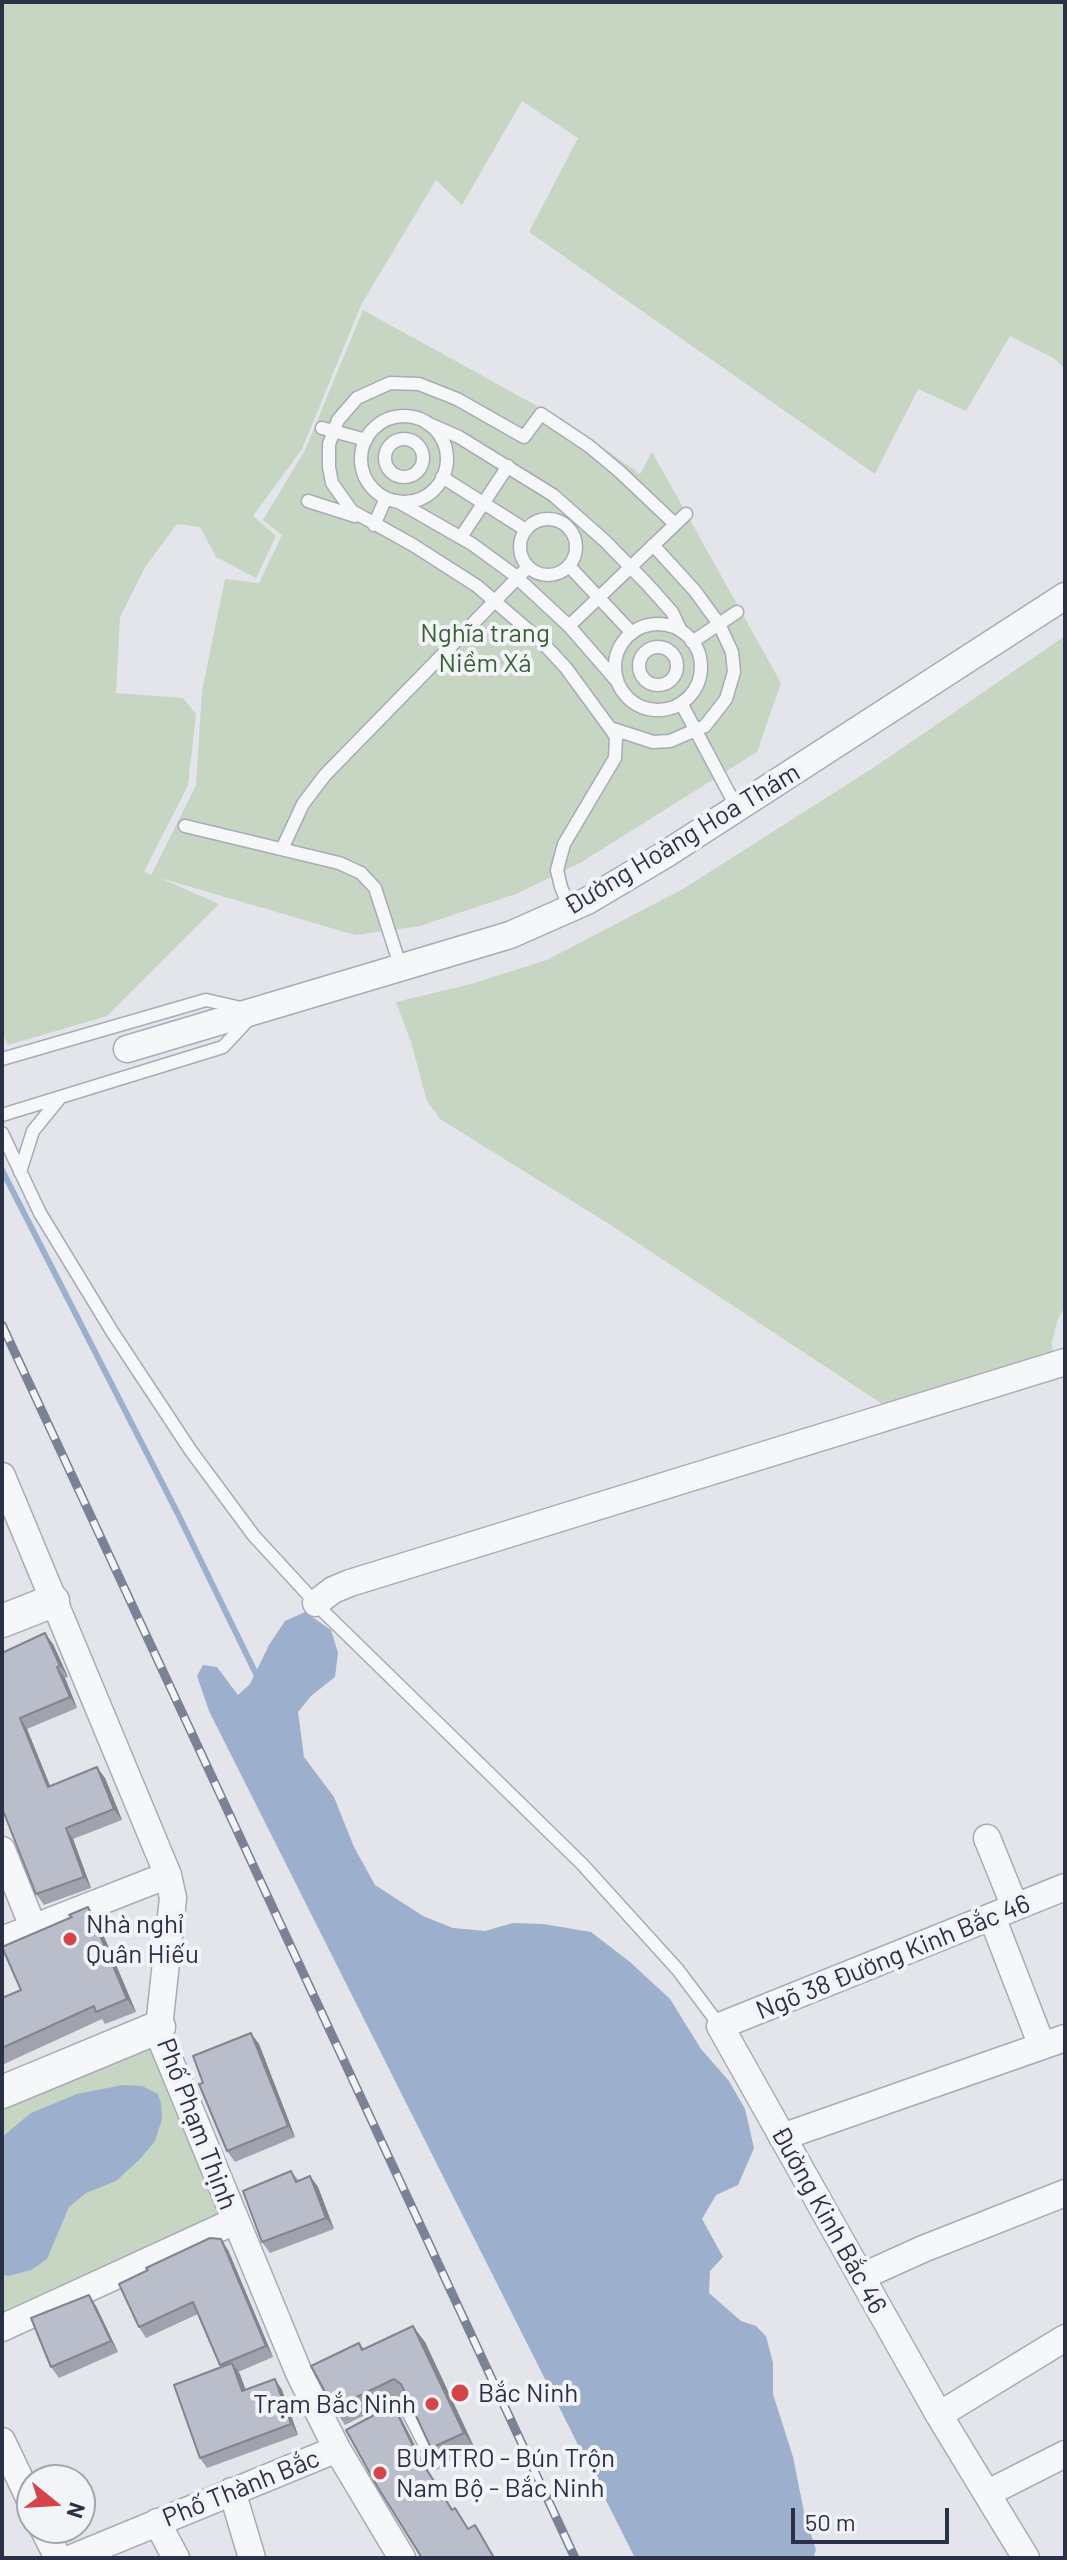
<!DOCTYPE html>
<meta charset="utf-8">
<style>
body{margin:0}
#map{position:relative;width:1067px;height:2560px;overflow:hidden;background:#e3e5eb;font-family:Barlow,sans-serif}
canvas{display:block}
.frame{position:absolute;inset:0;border:4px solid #2a3045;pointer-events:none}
.north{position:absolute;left:16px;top:2464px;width:80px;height:80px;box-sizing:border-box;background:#f3f4f8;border:2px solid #a3a6b0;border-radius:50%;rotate:108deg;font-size:22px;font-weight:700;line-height:32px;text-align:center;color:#2a3045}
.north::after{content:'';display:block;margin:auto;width:28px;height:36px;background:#d54449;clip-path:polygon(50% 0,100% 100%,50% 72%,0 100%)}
.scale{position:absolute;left:791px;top:2508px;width:158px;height:36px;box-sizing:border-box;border:4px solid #2a3045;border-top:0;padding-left:10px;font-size:24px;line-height:28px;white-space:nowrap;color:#2a3045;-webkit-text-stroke:6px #f3f4f8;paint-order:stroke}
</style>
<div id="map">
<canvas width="1067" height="2560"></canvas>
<div class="frame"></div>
<div class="north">N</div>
<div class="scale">50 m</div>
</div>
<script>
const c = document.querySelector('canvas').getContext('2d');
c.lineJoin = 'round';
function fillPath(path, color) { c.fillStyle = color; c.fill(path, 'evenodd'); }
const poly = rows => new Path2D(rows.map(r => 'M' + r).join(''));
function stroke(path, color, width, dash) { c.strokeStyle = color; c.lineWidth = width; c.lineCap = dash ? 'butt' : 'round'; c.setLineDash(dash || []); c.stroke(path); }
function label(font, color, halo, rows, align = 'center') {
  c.font = font + ' Barlow,sans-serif'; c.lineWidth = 8; c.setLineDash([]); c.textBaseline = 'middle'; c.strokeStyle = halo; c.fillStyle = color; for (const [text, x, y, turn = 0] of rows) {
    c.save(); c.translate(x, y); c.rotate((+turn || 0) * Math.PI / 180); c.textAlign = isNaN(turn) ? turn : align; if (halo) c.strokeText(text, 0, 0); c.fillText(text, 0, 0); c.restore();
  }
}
fillPath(poly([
 [2,2,1065,2,1065,369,1055,359,1010,336,966,411,918,389,875,474,529,232,578,138,522,101,462,205,436,180,362,303,302,449,253,516,276,536,256,578,216,557,200,527,177,524,145,567,120,617,116,693,183,698,196,714,188,785,144,872,151,875,196,785,202,691,225,579,259,583,282,535,263,520,305,450,363,310,566,422,640,474,652,452,781,683,757,752,580,863,516,894,420,926,355,935,160,878,219,904,107,1016,8,1045,2,1033],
 [1065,636,1065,1306,1058,1319,1052,1341,1053,1357,885,1406,609,1224,440,1119,427,1101,411,1042,396,1002,471,984,547,960,683,889,879,764],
 [143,2041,158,2050,222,2206,214,2220,2,2315,2,2103]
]), '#c6d6c3');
fillPath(poly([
 [305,1612,331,1630,338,1653,335,1677,311,1696,298,1712,304,1757,334,1797,354,1847,375,1885,423,1916,453,1928,485,1931,513,1923,543,1924,591,1932,630,1962,670,1999,701,2049,729,2081,745,2109,754,2148,738,2185,716,2195,702,2219,723,2257,710,2271,709,2293,741,2321,756,2326,766,2336,773,2363,773,2394,793,2457,804,2512,816,2550,813,2558,635,2558,209,1711,197,1676,203,1665,217,1667,238,1695,250,1684,269,1645,285,1621],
 [123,2085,142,2086,158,2094,161,2103,162,2119,155,2141,140,2159,116,2181,86,2193,69,2207,47,2259,31,2270,9,2276,2,2274,2,2137,31,2113,77,2094]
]), '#9cafcd');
stroke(poly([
 [2,1170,178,1514,258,1678]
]), '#9cafcd', 6);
const service = poly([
 '361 459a43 43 0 1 1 86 0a43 43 0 1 1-86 0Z',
 [427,423,459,437,553,495,605,541,648,585,672,612,681,631],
 [322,428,366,440],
 '385 458a19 19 0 1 1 38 0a19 19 0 1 1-38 0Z',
 [442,477,526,530],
 [308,501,355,516],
 [397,501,472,544,513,574,569,626,616,680],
 '520 547a28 28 0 1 1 56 0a28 28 0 1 1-56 0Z',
 [374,525,386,498],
 [461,537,508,466],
 [653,545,695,591,719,624,732,652,734,672,726,699,705,726,670,741,653,742,610,728,566,668,542,642,477,586,413,545,352,511,332,483,329,467,329,444,338,420,357,398,390,383,419,384,457,399,524,437,541,414,589,446,619,471,675,524],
 [569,566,632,633],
 '615 667a43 43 0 1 1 86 0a43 43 0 1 1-86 0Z',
 [569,626,686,514],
 [692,642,737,612],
 '639 666a19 19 0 1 1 38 0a19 19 0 1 1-38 0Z',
 [681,703,737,808],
 [185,826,339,863,361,873,375,888,401,968],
 [282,849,303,804,325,775,528,567],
 [570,909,561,887,557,870,564,844,615,758,616,737,610,728],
 [2,1059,206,1000,241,1008],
 [2,1115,223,1047,249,1019],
 [2,1133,40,1213,113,1333,191,1451,254,1536,325,1613,582,1864,678,1970,720,2026],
 [20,1172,33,1131,59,1099],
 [382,2415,404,2404,434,2463]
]);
const minor = poly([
 [127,1049,510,935,587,901,666,854,1065,596],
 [2,1476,168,1875,173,1898,159,2027,160,2037,299,2373,337,2449,402,2558],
 [316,1603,333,1590,350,1583,1065,1362],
 [987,1838,1015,1907],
 [2,1850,33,1927],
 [992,1917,1042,2046],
 [2,1940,168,1875],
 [782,2137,1065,2038],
 [861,2277,923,2249,1065,2193],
 [2,2328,235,2221],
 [939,2415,720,2026,1065,1887],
 [2,2441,32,2504],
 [232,2491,252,2558],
 [988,2493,1065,2454],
 [157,2522,176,2558],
 [43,2528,58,2558],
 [72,2558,337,2449],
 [1026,2558,939,2415,1065,2338]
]);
const tertiary = poly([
 [2,1621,53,1601],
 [2,2092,159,2027]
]);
stroke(service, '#a8abb6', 15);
stroke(minor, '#a8abb6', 29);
stroke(tertiary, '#a8abb6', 35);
stroke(service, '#f6f7f9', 12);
stroke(minor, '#f6f7f9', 26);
stroke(tertiary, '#f6f7f9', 32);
const rail = poly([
 [2,1325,575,2558]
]);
stroke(rail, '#7b8296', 9);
stroke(rail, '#f3f4f8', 6, [18]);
fillPath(poly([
 [53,1644,68,1677,65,1678,77,1708,27,1729,50,1786,105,1778,122,1820,73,1839,91,1888,44,1905,36,1894,2,1653],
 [88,1907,97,1920,136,2012,105,2024,102,2019,2,2065,2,1998,21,1990,71,1918,69,1915],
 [259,2044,295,2137,235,2162,227,2151,203,2083],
 [291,2171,299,2181,310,2176,318,2187,334,2229,270,2253,262,2242],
 [228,2250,273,2357,238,2372,246,2390,275,2379,282,2390,298,2435,207,2468,200,2458,221,2367,198,2314,146,2338,139,2327],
 [89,2295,96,2306,118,2352,59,2378,51,2367],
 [425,2342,475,2449,443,2464,431,2448,405,2395,345,2425,334,2408,359,2343,364,2349]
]), '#a0a3ae');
fillPath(poly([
 [45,1633,53,1644,68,1677,60,1666],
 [57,1667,65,1678,77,1708,70,1697],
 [20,1718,27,1729,55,1798,48,1787],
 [97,1767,105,1778,122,1820,114,1809],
 [66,1828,73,1839,91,1888,84,1877],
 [88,1907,97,1920,136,2012,127,1999],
 [251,2033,259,2044,295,2137,288,2126],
 [310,2176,318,2187,334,2229,326,2218],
 [221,2239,228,2250,273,2357,266,2346],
 [89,2295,96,2306,118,2352,111,2341],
 [413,2326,425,2342,475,2449,464,2433],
 [232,2363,240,2374,250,2402,242,2391],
 [275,2379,282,2390,298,2435,291,2424],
 [393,2405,400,2416,426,2467,460,2521,418,2456]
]), '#82858d');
const building = poly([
 [45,1633,60,1666,57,1667,70,1697,20,1718,48,1787,97,1767,114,1809,66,1828,84,1877,36,1894,2,1808,2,1653,45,1633],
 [88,1907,127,1999,96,2012,94,2006,2,2048,2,1998,21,1990,2,1947,72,1917,69,1915,88,1907],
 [251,2033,288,2126,227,2151,199,2084,203,2083,193,2056,251,2033],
 [291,2171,296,2182,310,2176,326,2218,262,2242,243,2191,291,2171],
 [210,2238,221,2239,266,2346,220,2365,193,2302,139,2327,119,2284,148,2270,146,2268,210,2238],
 [89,2295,111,2341,51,2367,31,2318,89,2295],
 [413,2326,464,2433,431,2448,401,2384,394,2379,334,2408,311,2366,359,2343,362,2350,413,2326],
 [232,2363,242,2391,275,2379,291,2424,200,2458,174,2385,232,2363],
 [393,2405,418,2456,452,2510,455,2508,468,2529,475,2525,493,2556,491,2558,422,2558,377,2486,346,2430,393,2405]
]);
fillPath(building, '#babeca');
stroke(building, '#82858d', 2);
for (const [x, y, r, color] of [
 [70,1939,8,"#d54449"],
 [460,2393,10,"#d54449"],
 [432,2404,8,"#d54449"],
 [380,2473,8,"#d54449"]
]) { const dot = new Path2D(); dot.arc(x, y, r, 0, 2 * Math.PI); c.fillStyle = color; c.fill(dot); stroke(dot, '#f3f4f8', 3); }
label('26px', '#396136', '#f3f4f8', [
 ["Nghĩa trang",485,633],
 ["Niềm Xá",485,663]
]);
label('26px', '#2a3045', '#f3f4f8', [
 ["Đường Hoàng Hoa Thám",682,839,-31],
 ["Ngõ 38 Đường Kinh Bắc 46",893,1957,-22],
 ["Phố Phạm Thịnh",197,2124,69],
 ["Đường Kinh Bắc 46",829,2220,61],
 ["Phố Thành Bắc",241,2488,-22]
]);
label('26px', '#2a3045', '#f3f4f8', [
 ["Nhà nghỉ",86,1924],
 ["Quân Hiếu",86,1954],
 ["Bắc Ninh",478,2393],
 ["Trạm Bắc Ninh",416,2404,"right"],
 ["BUMTRO - Bún Trộn",396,2458],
 ["Nam Bộ - Bắc Ninh",396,2488]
], 'left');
</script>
